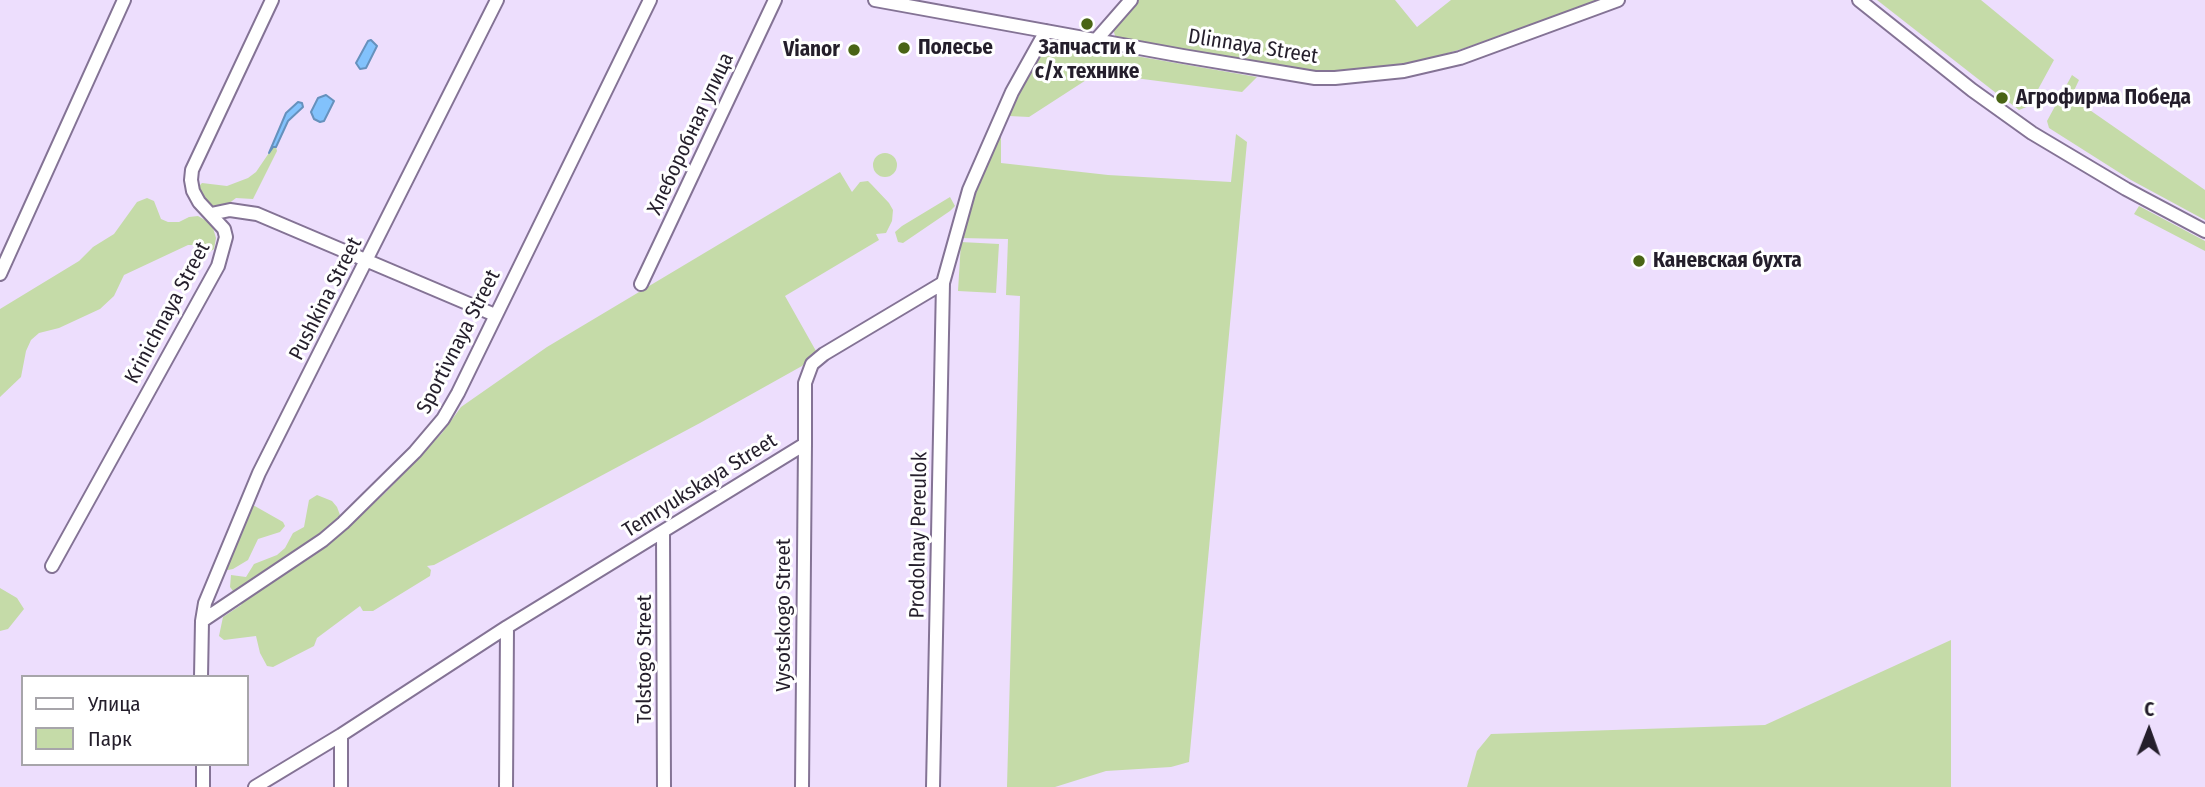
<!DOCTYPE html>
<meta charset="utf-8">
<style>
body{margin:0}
#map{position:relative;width:2205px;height:787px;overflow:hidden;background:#eddefd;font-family:"Fira Sans Condensed",sans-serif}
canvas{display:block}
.legend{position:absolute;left:21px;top:675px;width:228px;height:91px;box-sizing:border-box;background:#fff;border:2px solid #a7a5aa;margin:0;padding:9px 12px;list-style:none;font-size:21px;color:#241e2b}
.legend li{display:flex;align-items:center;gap:14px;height:35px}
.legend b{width:35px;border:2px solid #a7a5aa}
.north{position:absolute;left:2114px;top:696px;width:70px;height:70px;-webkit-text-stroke:5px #fff;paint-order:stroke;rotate:1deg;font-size:19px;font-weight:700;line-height:28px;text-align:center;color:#241e2b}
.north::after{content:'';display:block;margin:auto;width:24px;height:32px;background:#241e2b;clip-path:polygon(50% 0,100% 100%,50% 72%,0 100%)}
</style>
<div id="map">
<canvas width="2205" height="787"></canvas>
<ul class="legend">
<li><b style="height:9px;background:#fff"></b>Улица</li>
<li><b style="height:19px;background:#c5dba8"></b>Парк</li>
</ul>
<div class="north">С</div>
</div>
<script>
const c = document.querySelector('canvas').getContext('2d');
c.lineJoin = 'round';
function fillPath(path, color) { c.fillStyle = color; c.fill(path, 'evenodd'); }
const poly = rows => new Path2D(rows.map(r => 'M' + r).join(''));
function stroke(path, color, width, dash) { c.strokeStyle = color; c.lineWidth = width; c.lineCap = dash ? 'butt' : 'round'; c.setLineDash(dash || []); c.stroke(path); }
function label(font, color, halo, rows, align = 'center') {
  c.font = font + ' "Fira Sans Condensed",sans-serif'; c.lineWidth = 6; c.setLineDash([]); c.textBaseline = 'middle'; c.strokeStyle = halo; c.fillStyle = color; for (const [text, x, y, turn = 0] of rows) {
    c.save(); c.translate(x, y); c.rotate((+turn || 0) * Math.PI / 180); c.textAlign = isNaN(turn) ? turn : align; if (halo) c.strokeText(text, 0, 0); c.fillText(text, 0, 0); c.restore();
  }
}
fillPath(poly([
 [1137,0,1395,0,1417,27,1451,0,1598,0,1465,48,1424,60,1338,74,1319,73,1116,39,1113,29],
 [1877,0,1981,0,2054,60,2029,106,2019,110,2006,100,2007,96,2001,91,1996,93],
 [1049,41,1257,77,1242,92,1097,73,1029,117,1009,116,1044,44],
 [2072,75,2079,80,2071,97,2205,190,2205,220,2131,180,2049,128,2047,121],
 [1236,134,1247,142,1189,762,1171,767,1106,771,1055,787,1007,787,1020,296,1006,295,1008,239,960,238,971,201,987,162,1001,135,1001,163,1108,175,1231,182],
 [273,147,276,147,277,151,253,199,236,198,228,204,216,208,210,207,199,194,199,186,202,183,227,186,248,178,256,172],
 '873 165a12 12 0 1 1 24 0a12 12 0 1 1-24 0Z',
 [840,172,852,192,860,182,868,181,872,185,889,203,893,210,892,221,886,233,876,234,879,240,785,296,816,351,802,366,700,423,434,565,427,566,431,570,430,576,373,611,363,611,360,606,317,638,314,646,273,667,267,666,260,653,256,636,224,640,219,636,223,617,241,605,245,598,285,574,357,519,386,492,442,433,461,407,547,347],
 [950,197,955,206,950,211,903,243,898,242,895,232,902,226],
 [147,198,154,201,161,219,168,222,179,222,189,217,198,216,205,220,213,228,216,238,214,249,207,254,193,245,188,245,124,275,114,296,100,309,59,328,39,333,31,340,26,351,21,377,0,397,0,309,79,261,93,247,114,234,137,202],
 [2139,206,2205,241,2205,251,2134,214],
 [961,242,999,244,996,293,958,291],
 [317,495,332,501,337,507,340,515,338,520,322,534,316,535,314,543,238,591,233,591,230,587,231,575,246,577,254,564,277,555,285,548,293,533,304,527,309,500],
 [253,505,283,522,285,526,280,532,258,539,248,560,233,569,223,571,247,507],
 [0,588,17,598,24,609,8,629,0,631],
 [1951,640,1951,787,1467,787,1477,751,1491,734,1765,725]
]), '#c5dba8');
const water = poly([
 [371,40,377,46,366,68,360,69,356,63,368,41,371,40],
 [326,95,334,101,324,121,320,122,314,119,311,112,318,98,326,95],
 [298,102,302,103,303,107,288,121,276,147,273,147,269,153,286,113,298,102]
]);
fillPath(water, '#82c2fc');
stroke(water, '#6691bd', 2);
const minor = poly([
 [875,0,1183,56,1315,78,1335,78,1404,71,1460,58,1618,0],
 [1859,0,1972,90,2032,133,2126,189,2205,231],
 [1096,40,1131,0],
 [211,214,230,210,257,214,495,315],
 [0,274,124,0],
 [641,284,775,0],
 [663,532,664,787],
 [52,566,218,266,226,237,224,229,199,202,193,191,191,180,192,170,272,0],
 [202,621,323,540,343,523,415,452,443,419,458,393,650,0],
 [201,677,202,621,205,603,259,473,497,0],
 [341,735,341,787],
 [203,764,203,787],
 [255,787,341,735,507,627,805,444,805,383,812,364,824,354,943,283,969,190,1012,92,1046,31],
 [506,787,507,627],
 [802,787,805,444],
 [933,787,943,283]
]);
stroke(minor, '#847395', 16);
stroke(minor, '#fff', 12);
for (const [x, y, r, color] of [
 [1087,24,7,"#496415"],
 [904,48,7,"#496415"],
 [854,50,7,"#496415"],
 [2002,98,7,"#496415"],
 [1639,261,7,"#496415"]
]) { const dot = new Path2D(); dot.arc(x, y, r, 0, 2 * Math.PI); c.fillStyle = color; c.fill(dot); stroke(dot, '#fff', 2.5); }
label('21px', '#241e2b', '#fff', [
 ["Dlinnaya Street",1253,47,9],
 ["Хлеборобная улица",691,134,-65],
 ["Pushkina Street",326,299,-63],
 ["Krinichnaya Street",168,313,-62],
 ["Sportivnaya Street",459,342,-63],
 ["Temryukskaya Street",700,486,-32],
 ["Prodolnay Pereulok",919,535,-89],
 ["Vysotskogo Street",784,615,-90],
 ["Tolstogo Street",645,659,-90]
]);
label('bold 21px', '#241e2b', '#fff', [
 ["Полесье",918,48],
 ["Запчасти к",1087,48,"center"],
 ["с/х технике",1087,72,"center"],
 ["Vianor",840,50,"right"],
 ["Агрофирма Победа",2016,98],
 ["Каневская бухта",1653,261]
], 'left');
</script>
